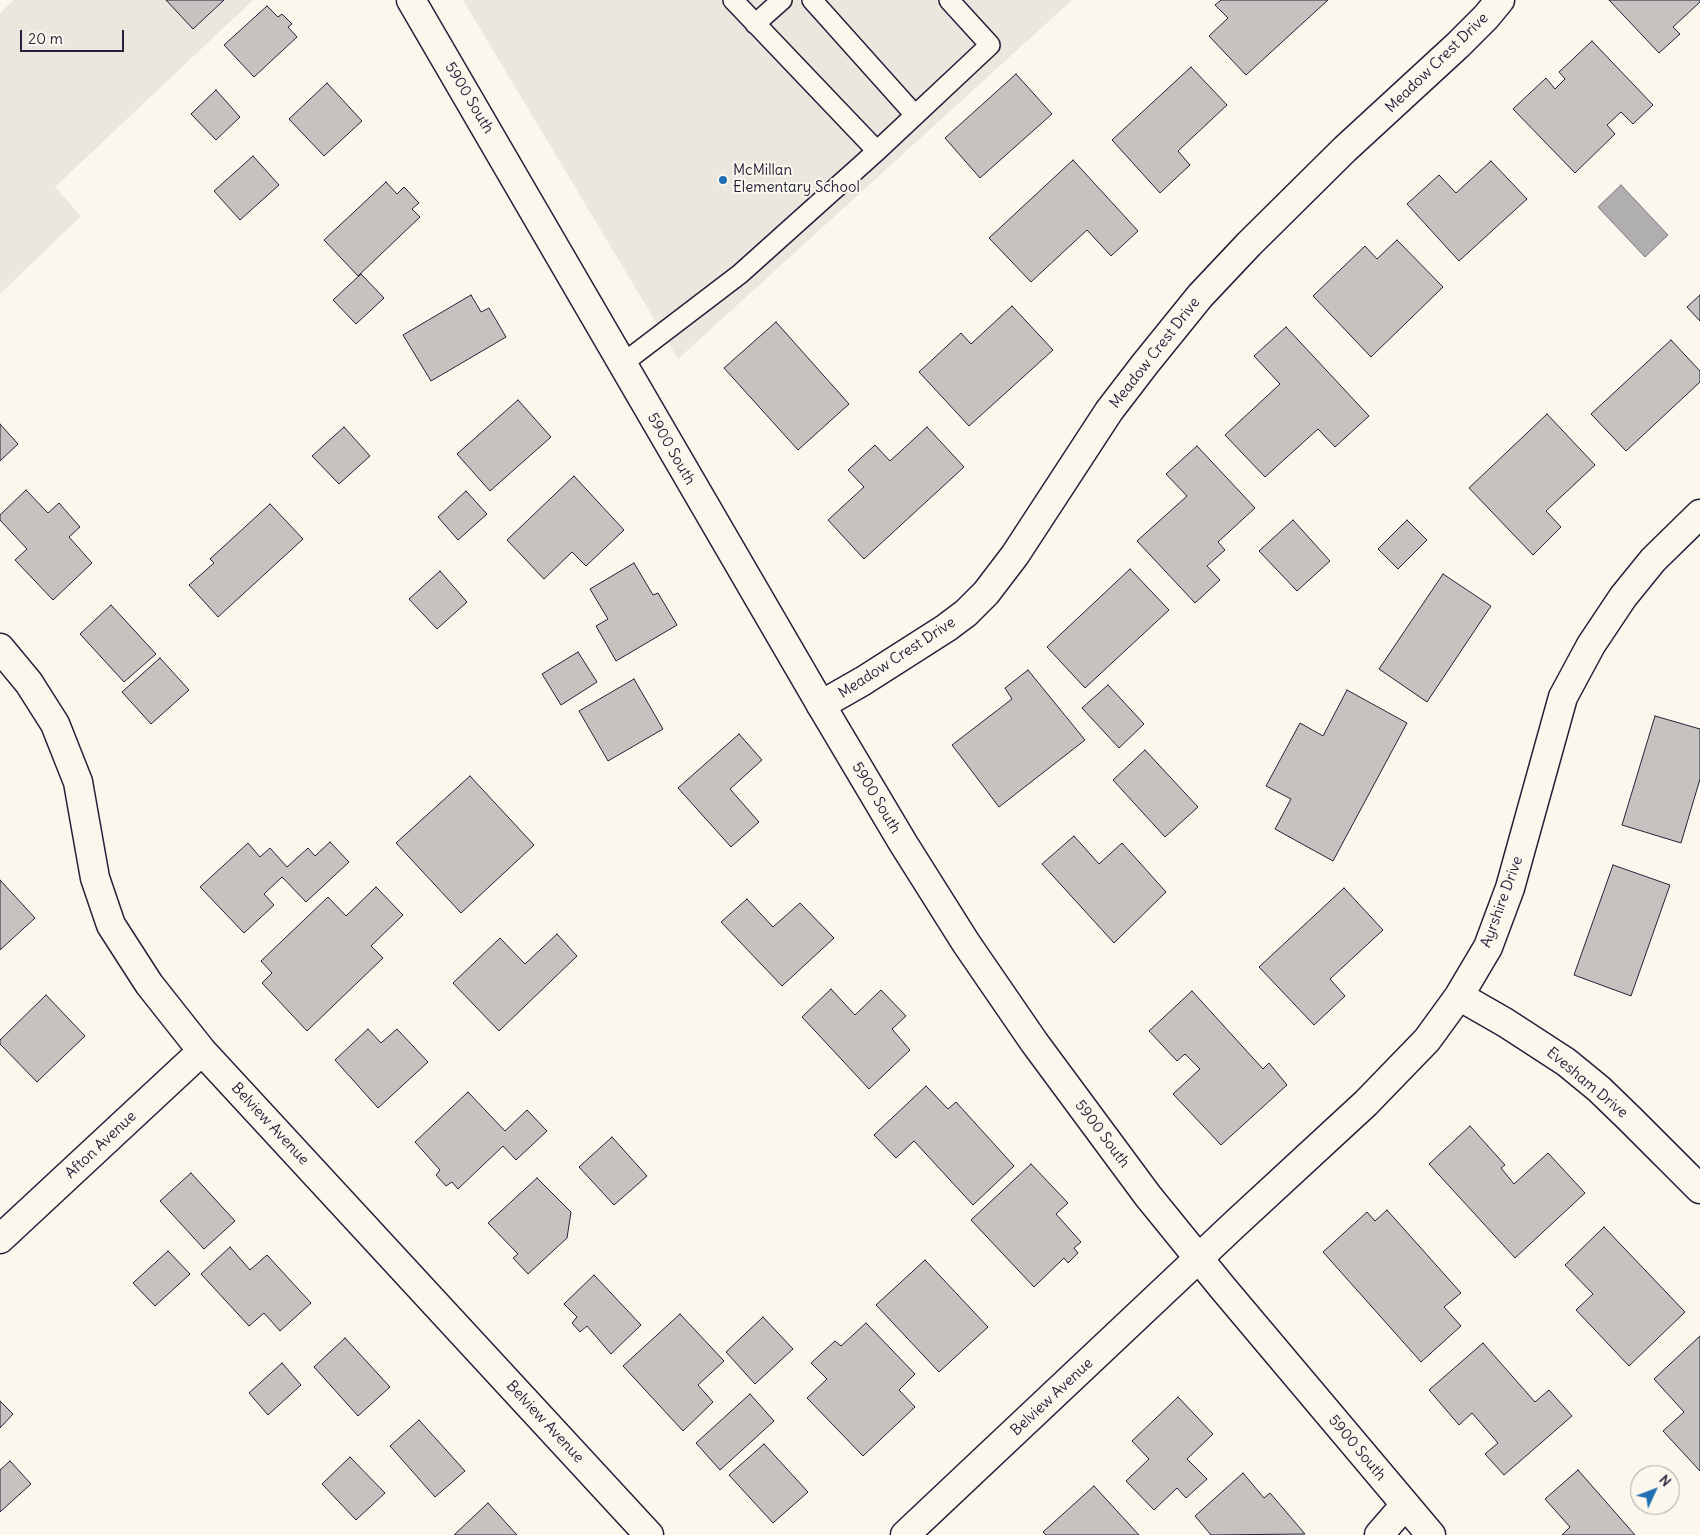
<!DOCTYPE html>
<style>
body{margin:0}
#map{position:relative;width:1700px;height:1535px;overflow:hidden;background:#fbf7ec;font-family:Delius,sans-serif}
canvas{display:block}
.north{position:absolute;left:1630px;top:1465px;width:50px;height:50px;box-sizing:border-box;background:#fbf7ec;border:1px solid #a4a2a5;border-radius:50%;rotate:47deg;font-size:14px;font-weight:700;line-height:20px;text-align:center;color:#22223b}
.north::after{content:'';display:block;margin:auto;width:18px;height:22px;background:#1f6fb2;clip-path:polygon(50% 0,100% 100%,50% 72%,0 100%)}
.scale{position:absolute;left:20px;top:30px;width:104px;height:22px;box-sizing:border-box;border:2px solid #22223b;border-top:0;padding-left:6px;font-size:15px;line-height:18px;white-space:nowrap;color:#22223b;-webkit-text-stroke:4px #fbf7ec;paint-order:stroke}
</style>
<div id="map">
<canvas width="1700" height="1535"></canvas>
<div class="north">N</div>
<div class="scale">20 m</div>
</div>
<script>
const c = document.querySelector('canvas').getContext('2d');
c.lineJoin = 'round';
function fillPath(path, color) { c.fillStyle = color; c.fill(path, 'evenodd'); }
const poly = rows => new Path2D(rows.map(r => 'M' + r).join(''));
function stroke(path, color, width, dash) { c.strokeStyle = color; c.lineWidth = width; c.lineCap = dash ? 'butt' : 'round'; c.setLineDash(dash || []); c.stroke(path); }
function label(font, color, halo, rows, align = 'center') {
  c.font = font + ' Delius,sans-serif'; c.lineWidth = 4; c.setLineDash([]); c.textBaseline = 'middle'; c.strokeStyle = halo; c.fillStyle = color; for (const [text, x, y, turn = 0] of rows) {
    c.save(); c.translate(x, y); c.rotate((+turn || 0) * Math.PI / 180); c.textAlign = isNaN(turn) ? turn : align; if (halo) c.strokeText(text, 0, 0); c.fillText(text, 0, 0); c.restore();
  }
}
fillPath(poly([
 [14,0,253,0,55,187,81,216,0,294,0,13],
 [463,0,1072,0,678,359]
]), '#ebe7df');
const water = poly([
 [1621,185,1668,235,1645,257,1598,207,1621,185]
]);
fillPath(water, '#b1aeb0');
stroke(water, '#787681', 1);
const building = poly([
 [166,0,224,0,193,29,166,0],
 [1221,0,1328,0,1246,75,1209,36,1228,18,1215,5,1221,0],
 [1609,0,1700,0,1700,2,1673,27,1680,34,1659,53,1609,0],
 [267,6,278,17,282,14,292,24,288,27,297,37,254,77,224,45,267,6],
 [1592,41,1653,105,1633,124,1621,112,1607,125,1615,134,1575,173,1513,109,1546,78,1555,89,1565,79,1559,72,1592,41],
 [1191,67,1227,105,1178,151,1190,165,1160,193,1112,140,1191,67],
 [1016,74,1052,114,980,178,945,138,1016,74],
 [327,83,362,121,324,156,289,119,327,83],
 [216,90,240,117,216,140,191,114,216,90],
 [253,156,279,185,240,220,214,191,253,156],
 [1073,160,1138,231,1111,256,1087,230,1031,282,989,238,1073,160],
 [1491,161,1527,199,1459,261,1407,204,1439,175,1456,193,1491,161],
 [386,182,397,194,404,187,419,203,412,209,420,217,358,276,324,240,386,182],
 [1397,240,1443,287,1371,357,1313,296,1365,246,1377,259,1397,240],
 [361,274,384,298,356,324,333,300,361,274],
 [471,295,481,312,489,308,506,337,431,381,403,335,471,295],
 [1700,295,1700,321,1687,307,1700,295],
 [1012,306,1053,350,969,426,919,372,961,333,971,344,1012,306],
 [776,322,849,404,798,450,724,368,776,322],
 [1286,327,1369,416,1335,447,1318,429,1265,477,1225,435,1280,384,1254,356,1286,327],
 [1671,340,1700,371,1700,382,1626,451,1591,414,1671,340],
 [518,400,551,437,490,491,457,454,518,400],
 [1547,414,1595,465,1546,511,1561,527,1533,555,1469,488,1547,414],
 [0,424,18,444,0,461,0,424],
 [344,427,370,456,339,484,312,456,344,427],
 [927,427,964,467,864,559,828,520,864,487,848,470,875,445,890,461,927,427],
 [1197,446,1255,508,1218,542,1225,550,1207,566,1220,580,1195,603,1137,541,1187,496,1166,474,1197,446],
 [574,476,624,530,586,566,572,552,544,579,507,540,574,476],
 [26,490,48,513,59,503,80,527,69,537,92,563,53,600,15,560,27,549,0,520,0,515,26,490],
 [466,491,487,514,458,540,438,517,466,491],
 [270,504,303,539,218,617,189,585,214,563,210,559,270,504],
 [1293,520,1330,561,1297,591,1259,551,1293,520],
 [1407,520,1427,540,1398,569,1378,549,1407,520],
 [634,563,653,595,658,593,677,625,616,661,596,626,608,619,590,589,634,563],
 [1130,569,1169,610,1085,688,1047,647,1130,569],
 [440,571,467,602,437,629,409,599,440,571],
 [1443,574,1491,606,1427,702,1379,669,1443,574],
 [111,605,156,654,124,682,80,634,111,605],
 [578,652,597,682,561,705,542,674,578,652],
 [160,658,189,690,151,724,122,692,160,658],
 [1028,670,1085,740,999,807,952,745,1012,699,1005,688,1028,670],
 [634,679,663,729,608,761,579,711,634,679],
 [1108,685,1144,724,1119,748,1082,708,1108,685],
 [1347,690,1407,723,1333,861,1275,829,1291,799,1266,786,1300,723,1323,736,1347,690],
 [1655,716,1700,729,1700,779,1681,843,1622,825,1655,716],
 [739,734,762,760,730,789,759,822,731,847,678,788,739,734],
 [1145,750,1198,807,1165,837,1113,780,1145,750],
 [470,776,534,845,461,913,396,843,470,776],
 [1074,836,1099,864,1122,843,1166,892,1114,943,1042,864,1074,836],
 [330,842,349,862,306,902,282,877,264,894,274,905,244,933,200,887,248,843,260,857,270,848,287,867,308,848,315,856,330,842],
 [1613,865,1670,885,1631,996,1574,975,1613,865],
 [0,880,35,918,0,950,0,880],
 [376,887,403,915,371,946,383,958,307,1031,262,983,272,973,261,961,328,897,346,916,376,887],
 [1344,888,1383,930,1330,979,1345,996,1314,1025,1259,967,1344,888],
 [747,899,773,927,800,903,834,938,782,986,721,922,747,899],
 [557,934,577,956,499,1031,453,983,500,938,525,964,557,934],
 [831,989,855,1015,881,990,906,1016,892,1029,910,1050,869,1089,802,1017,831,989],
 [1192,991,1263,1069,1269,1063,1287,1085,1221,1145,1173,1094,1200,1069,1185,1054,1177,1061,1149,1031,1192,991],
 [46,995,85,1036,37,1082,0,1044,0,1040,46,995],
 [368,1029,381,1043,397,1029,428,1062,378,1108,335,1060,368,1029],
 [926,1086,948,1109,956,1102,1014,1166,973,1205,914,1141,896,1158,874,1135,926,1086],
 [468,1092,505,1131,527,1110,547,1131,516,1160,503,1146,458,1189,452,1182,446,1186,436,1175,440,1170,415,1142,468,1092],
 [1470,1126,1505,1165,1501,1168,1514,1184,1548,1153,1585,1193,1515,1258,1429,1164,1470,1126],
 [612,1137,647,1176,614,1205,579,1167,612,1137],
 [1031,1164,1068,1203,1056,1214,1081,1242,1074,1248,1078,1253,1068,1263,1064,1258,1034,1287,971,1220,1031,1164],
 [191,1173,235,1221,204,1249,160,1201,191,1173],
 [537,1178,571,1212,567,1238,528,1274,513,1258,518,1254,488,1223,537,1178],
 [1387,1210,1461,1293,1444,1307,1461,1326,1421,1362,1323,1252,1367,1212,1375,1221,1387,1210],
 [1604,1227,1685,1312,1629,1366,1576,1310,1593,1294,1565,1265,1604,1227],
 [230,1247,250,1270,267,1255,311,1303,280,1331,264,1313,249,1326,201,1274,230,1247],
 [168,1251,190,1274,155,1306,133,1283,168,1251],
 [925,1260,988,1327,939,1372,876,1305,925,1260],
 [594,1275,641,1325,611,1354,587,1326,580,1332,572,1323,577,1317,564,1304,594,1275],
 [680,1314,724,1361,698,1385,713,1402,683,1431,623,1366,680,1314],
 [763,1317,793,1349,755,1384,726,1352,763,1317],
 [866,1323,915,1374,899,1390,915,1407,863,1456,807,1398,827,1379,811,1363,835,1341,841,1346,866,1323],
 [1700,1336,1700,1471,1663,1431,1684,1412,1654,1379,1700,1336],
 [345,1338,390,1387,358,1416,314,1367,345,1338],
 [1483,1343,1535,1402,1549,1390,1572,1416,1504,1475,1485,1454,1498,1443,1472,1413,1459,1425,1429,1390,1483,1343],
 [282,1363,301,1385,268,1415,249,1393,282,1363],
 [750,1394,774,1421,720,1470,696,1443,750,1394],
 [1178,1397,1213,1434,1187,1459,1207,1479,1186,1498,1177,1488,1154,1510,1126,1481,1149,1459,1132,1441,1178,1397],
 [0,1401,13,1414,0,1428,0,1401],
 [419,1420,465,1471,435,1497,390,1446,419,1420],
 [764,1444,808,1492,773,1523,729,1475,764,1444],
 [350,1457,385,1493,356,1520,322,1484,350,1457],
 [10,1461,31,1484,0,1512,0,1470,10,1461],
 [1578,1470,1635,1535,1562,1535,1570,1527,1545,1499,1578,1470],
 [1243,1473,1264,1498,1270,1493,1305,1534,1211,1535,1195,1516,1243,1473],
 [1094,1486,1139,1535,1046,1535,1043,1532,1094,1486],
 [488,1503,517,1535,454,1535,488,1503]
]);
fillPath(building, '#c6c2c0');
stroke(building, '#22223b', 1);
const lane = poly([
 [733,0,877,151],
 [812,0,915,115],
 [755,24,782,0],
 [622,364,740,274,877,151,990,45,949,0]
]);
const street = poly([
 [0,648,29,683,55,724,78,782,95,878,111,925,149,984,202,1051,649,1535],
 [821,705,863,681,946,628,966,613,986,593,1015,555,1109,411,1145,364,1200,296,1249,244,1345,149,1458,45,1486,17,1500,0],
 [1459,996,1506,1023,1566,1062,1599,1089,1630,1119,1700,1189],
 [0,1239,202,1051],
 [905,1535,1235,1224,1366,1103,1427,1040,1459,996,1488,947,1510,888,1563,697,1591,645,1623,597,1653,560,1700,514],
 [1379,1535,1405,1505]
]);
const secondary = poly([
 [411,0,821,705,903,843,966,943,1034,1042,1148,1196,1222,1287,1431,1535]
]);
stroke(lane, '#22223b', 22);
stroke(street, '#22223b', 31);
stroke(secondary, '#22223b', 31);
stroke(lane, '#fbf7ec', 19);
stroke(street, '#fbf7ec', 28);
stroke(secondary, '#fbf7ec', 28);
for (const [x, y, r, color] of [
 [723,180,5,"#1f6fb2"]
]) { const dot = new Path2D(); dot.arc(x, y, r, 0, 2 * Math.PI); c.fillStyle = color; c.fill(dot); stroke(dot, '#fbf7ec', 2); }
label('15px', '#22223b', '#fbf7ec', [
 ["Meadow Crest Drive",1437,63,-44],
 ["5900 South",469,98,59],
 ["Meadow Crest Drive",1155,353,-52],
 ["5900 South",671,449,60],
 ["Meadow Crest Drive",897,658,-33],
 ["5900 South",876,798,59],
 ["Ayrshire Drive",1502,902,-70],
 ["Evesham Drive",1587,1083,40],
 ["Belview Avenue",270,1124,47],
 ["5900 South",1102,1134,53],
 ["Afton Avenue",101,1145,-43],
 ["Belview Avenue",1052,1397,-43],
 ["Belview Avenue",545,1422,47],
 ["5900 South",1357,1448,50]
]);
label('15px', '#22223b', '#fbf7ec', [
 ["McMillan",733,171],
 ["Elementary School",733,188]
], 'left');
</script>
